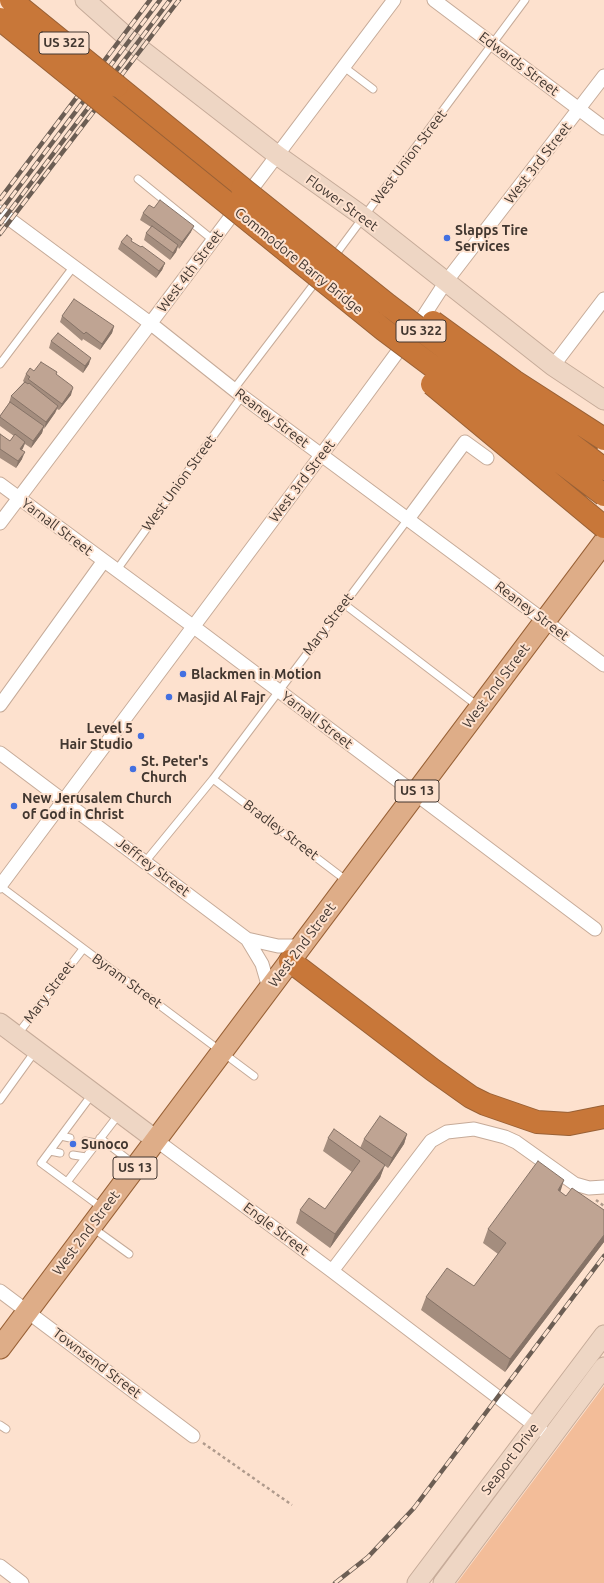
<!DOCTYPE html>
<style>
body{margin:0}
canvas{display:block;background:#fde1ce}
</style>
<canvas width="604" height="1583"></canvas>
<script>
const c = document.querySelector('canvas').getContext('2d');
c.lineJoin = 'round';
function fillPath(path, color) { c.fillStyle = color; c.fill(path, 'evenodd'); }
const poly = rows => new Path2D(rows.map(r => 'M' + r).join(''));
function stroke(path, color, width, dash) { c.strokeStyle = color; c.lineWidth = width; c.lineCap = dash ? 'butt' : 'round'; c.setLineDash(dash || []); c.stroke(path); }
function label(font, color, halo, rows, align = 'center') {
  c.font = font + ' Ubuntu,sans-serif'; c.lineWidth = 4; c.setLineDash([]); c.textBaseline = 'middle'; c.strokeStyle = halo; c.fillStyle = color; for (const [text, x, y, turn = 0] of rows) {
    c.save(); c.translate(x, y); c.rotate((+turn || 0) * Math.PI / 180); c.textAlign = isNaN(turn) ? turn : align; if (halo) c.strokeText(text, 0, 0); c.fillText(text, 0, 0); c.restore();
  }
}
fillPath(poly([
 [604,1386,604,1583,457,1583]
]), '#f3bd99');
const lane = poly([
 [344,67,373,89],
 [138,179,213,240],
 [333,258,525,0],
 [0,364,74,266],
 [234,389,317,280],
 [116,571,242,396],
 [344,604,479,707],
 [213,779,347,881],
 [145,862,213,779,408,519],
 [0,886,254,1076],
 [17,1035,83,949],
 [93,1093,41,1163,102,1208],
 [0,1100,36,1050],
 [61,1136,70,1138],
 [100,1138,135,1165],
 [85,1141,96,1143],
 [50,1151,60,1153],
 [73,1155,86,1157],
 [67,1182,119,1114],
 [93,1228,129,1254],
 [0,1425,6,1429]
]);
const street = poly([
 [434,0,604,128],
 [0,212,150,323,242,396,604,665],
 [553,366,604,299],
 [0,484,194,627,595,929],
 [408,519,465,442,487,458],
 [0,523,394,0],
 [0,705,103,562],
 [0,753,247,939,278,946,301,946],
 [0,886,363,399,421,320,445,283,604,76],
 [247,939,262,964,269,988],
 [156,1140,332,1271,541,1430],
 [332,1271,431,1141,447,1132,474,1129,505,1137,516,1142,575,1184,589,1188,604,1187],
 [0,1291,193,1436],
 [0,1566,22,1583]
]);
const secondary = poly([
 [85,0,138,47,277,155,364,217,553,366,604,400],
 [0,1023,156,1140],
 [417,1583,604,1335],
 [443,1583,604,1367]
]);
const primary = poly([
 [0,1348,604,542]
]);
const highway = poly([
 [117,86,242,188],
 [290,961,433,1070,471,1097,485,1104,537,1122,569,1124,604,1117]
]);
stroke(lane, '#c6ab99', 9);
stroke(street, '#c6ab99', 15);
stroke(secondary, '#c6ab99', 21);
stroke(primary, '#996136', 23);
stroke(highway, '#996136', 24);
stroke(poly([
 [596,1200,604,1206],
 [203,1443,292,1505]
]), '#af9a8c', 2.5, [3, 3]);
stroke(lane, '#fff', 7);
stroke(street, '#fff', 13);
stroke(secondary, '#eed6c4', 19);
stroke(primary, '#dead88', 21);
stroke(highway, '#c87739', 22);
const rail = poly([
 [0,199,150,0],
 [0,212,160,0],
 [0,224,170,0],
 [0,234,179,0],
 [335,1583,368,1557,414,1508,604,1256]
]);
stroke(rail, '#6c5e54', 4.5);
stroke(rail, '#fde1ce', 3, [9]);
const highwayBridge = poly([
 [11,0,117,86],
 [0,19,384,330,604,495],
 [242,188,388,305,604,469],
 [433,322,514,381,604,439],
 [432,384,604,527]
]);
stroke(highwayBridge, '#996136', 24, []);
stroke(highwayBridge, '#c87739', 22);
fillPath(poly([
 [143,213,191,232,179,249,178,247,176,252,170,260,144,240,146,233,151,227,140,220],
 [121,242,131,242,165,263,162,270,156,278,118,249],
 [62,316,114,326,112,333,100,350,83,339,82,341,60,322],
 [51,341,89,364,83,373,49,348],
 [57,372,56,374,71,395,59,410,57,409,55,413,43,429,42,433,31,448,25,444,22,450,22,459,16,468,0,458,0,434,10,441,14,436,0,426,0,416,9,403,11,396,24,382,23,381,26,374],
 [407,1134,404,1144,388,1168,384,1165,380,1178,330,1248,296,1223,300,1210,325,1209,352,1172,323,1151,328,1138,360,1148,364,1139],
 [560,1192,566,1196,604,1210,604,1242,505,1372,421,1310,426,1297,474,1286,498,1254,483,1243,488,1229]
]), '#a48d7e');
fillPath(poly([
 [194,226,191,232,179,249,182,242],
 [178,245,176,252,170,260,173,253],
 [165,263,162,270,156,278,159,271],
 [114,326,112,333,100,350,102,344],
 [91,358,89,364,83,373,85,366],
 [73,388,71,395,59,410,62,404],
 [58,406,55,413,44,429,46,422],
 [44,426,42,433,31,448,33,441],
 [25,442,23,448,18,456,20,449],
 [25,452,22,459,16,468,18,461],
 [407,1134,404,1144,388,1168,392,1158],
 [385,1165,380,1178,330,1248,335,1234],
 [564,1180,560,1193,558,1190],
 [604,1235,604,1242,505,1372,510,1359]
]), '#867367');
const building = poly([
 [160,200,194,226,182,242,143,213,149,205,154,208,160,200],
 [152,226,178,245,173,253,146,233,152,226],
 [127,235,132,239,131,241,141,247,142,246,165,263,159,271,121,242,127,235],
 [74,299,114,326,102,344,86,332,84,334,62,316,74,299],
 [58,333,91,358,85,366,51,341,58,333],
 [41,362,57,372,56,374,72,386,73,388,62,404,28,379,30,377,26,374,30,368,34,371,41,362],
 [25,382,28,384,29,383,58,406,46,422,11,396,25,382],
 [10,402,44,426,33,441,0,417,0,416,10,402],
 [0,434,10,441,15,434,25,442,20,449,25,452,18,461,0,449,0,434],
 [380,1116,407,1134,392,1158,364,1139,380,1116],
 [334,1129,385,1165,335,1234,300,1210,309,1198,325,1209,360,1161,328,1138,334,1129],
 [538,1161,564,1180,558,1190,566,1196,572,1188,604,1210,604,1235,510,1359,426,1297,447,1268,474,1286,506,1243,488,1229,538,1161]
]);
fillPath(building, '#bfa493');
stroke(building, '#867367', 1);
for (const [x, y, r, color] of [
 [447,238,4,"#4370e1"],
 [183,674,4,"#4370e1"],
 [169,697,4,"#4370e1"],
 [141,736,4,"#4370e1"],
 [133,769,4,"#4370e1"],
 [14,806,4,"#4370e1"],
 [73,1144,4,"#4370e1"]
]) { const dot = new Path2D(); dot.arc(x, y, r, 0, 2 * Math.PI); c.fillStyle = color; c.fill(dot); stroke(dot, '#fde1ce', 1.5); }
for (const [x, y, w] of [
 [64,43,50],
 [421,331,50],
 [417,791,44],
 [135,1168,44]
]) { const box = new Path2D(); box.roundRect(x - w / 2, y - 11, w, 22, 3); c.fillStyle = '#fde1ce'; c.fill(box); stroke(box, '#423730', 1); }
label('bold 13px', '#423730', null, [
 ["US 322",64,43],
 ["US 322",421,331],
 ["US 13",417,791],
 ["US 13",135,1168]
]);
label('14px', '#423730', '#fde1ce', [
 ["Edwards Street",519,64,37],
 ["West Union Street",409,157,-53],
 ["West 3rd Street",538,163,-52],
 ["Flower Street",342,203,36],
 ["Commodore Barry Bridge",299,261,39],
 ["West 4th Street",190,271,-53],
 ["Reaney Street",272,418,37],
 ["West 3rd Street",302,481,-53],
 ["West Union Street",179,483,-54],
 ["Yarnall Street",57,527,37],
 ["Reaney Street",532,611,37],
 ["Mary Street",328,624,-53],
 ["West 2nd Street",496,686,-53],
 ["Yarnall Street",317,720,37],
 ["Bradley Street",281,830,37],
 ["Jeffrey Street",153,867,37],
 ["West 2nd Street",302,945,-53],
 ["Byram Street",127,981,36],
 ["Mary Street",49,992,-53],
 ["Engle Street",276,1229,37],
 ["West 2nd Street",86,1233,-53],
 ["Townsend Street",97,1363,37],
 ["Seaport Drive",510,1459,-53]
]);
label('bold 14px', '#423730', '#fde1ce', [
 ["Slapps Tire",455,230],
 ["Services",455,246],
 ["Blackmen in Motion",191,674],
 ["Masjid Al Fajr",177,697],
 ["Level 5",133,728,"right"],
 ["Hair Studio",133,744,"right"],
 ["St. Peter's",141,761],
 ["Church",141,777],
 ["New Jerusalem Church",22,798],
 ["of God in Christ",22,814],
 ["Sunoco",81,1144]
], 'left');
</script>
